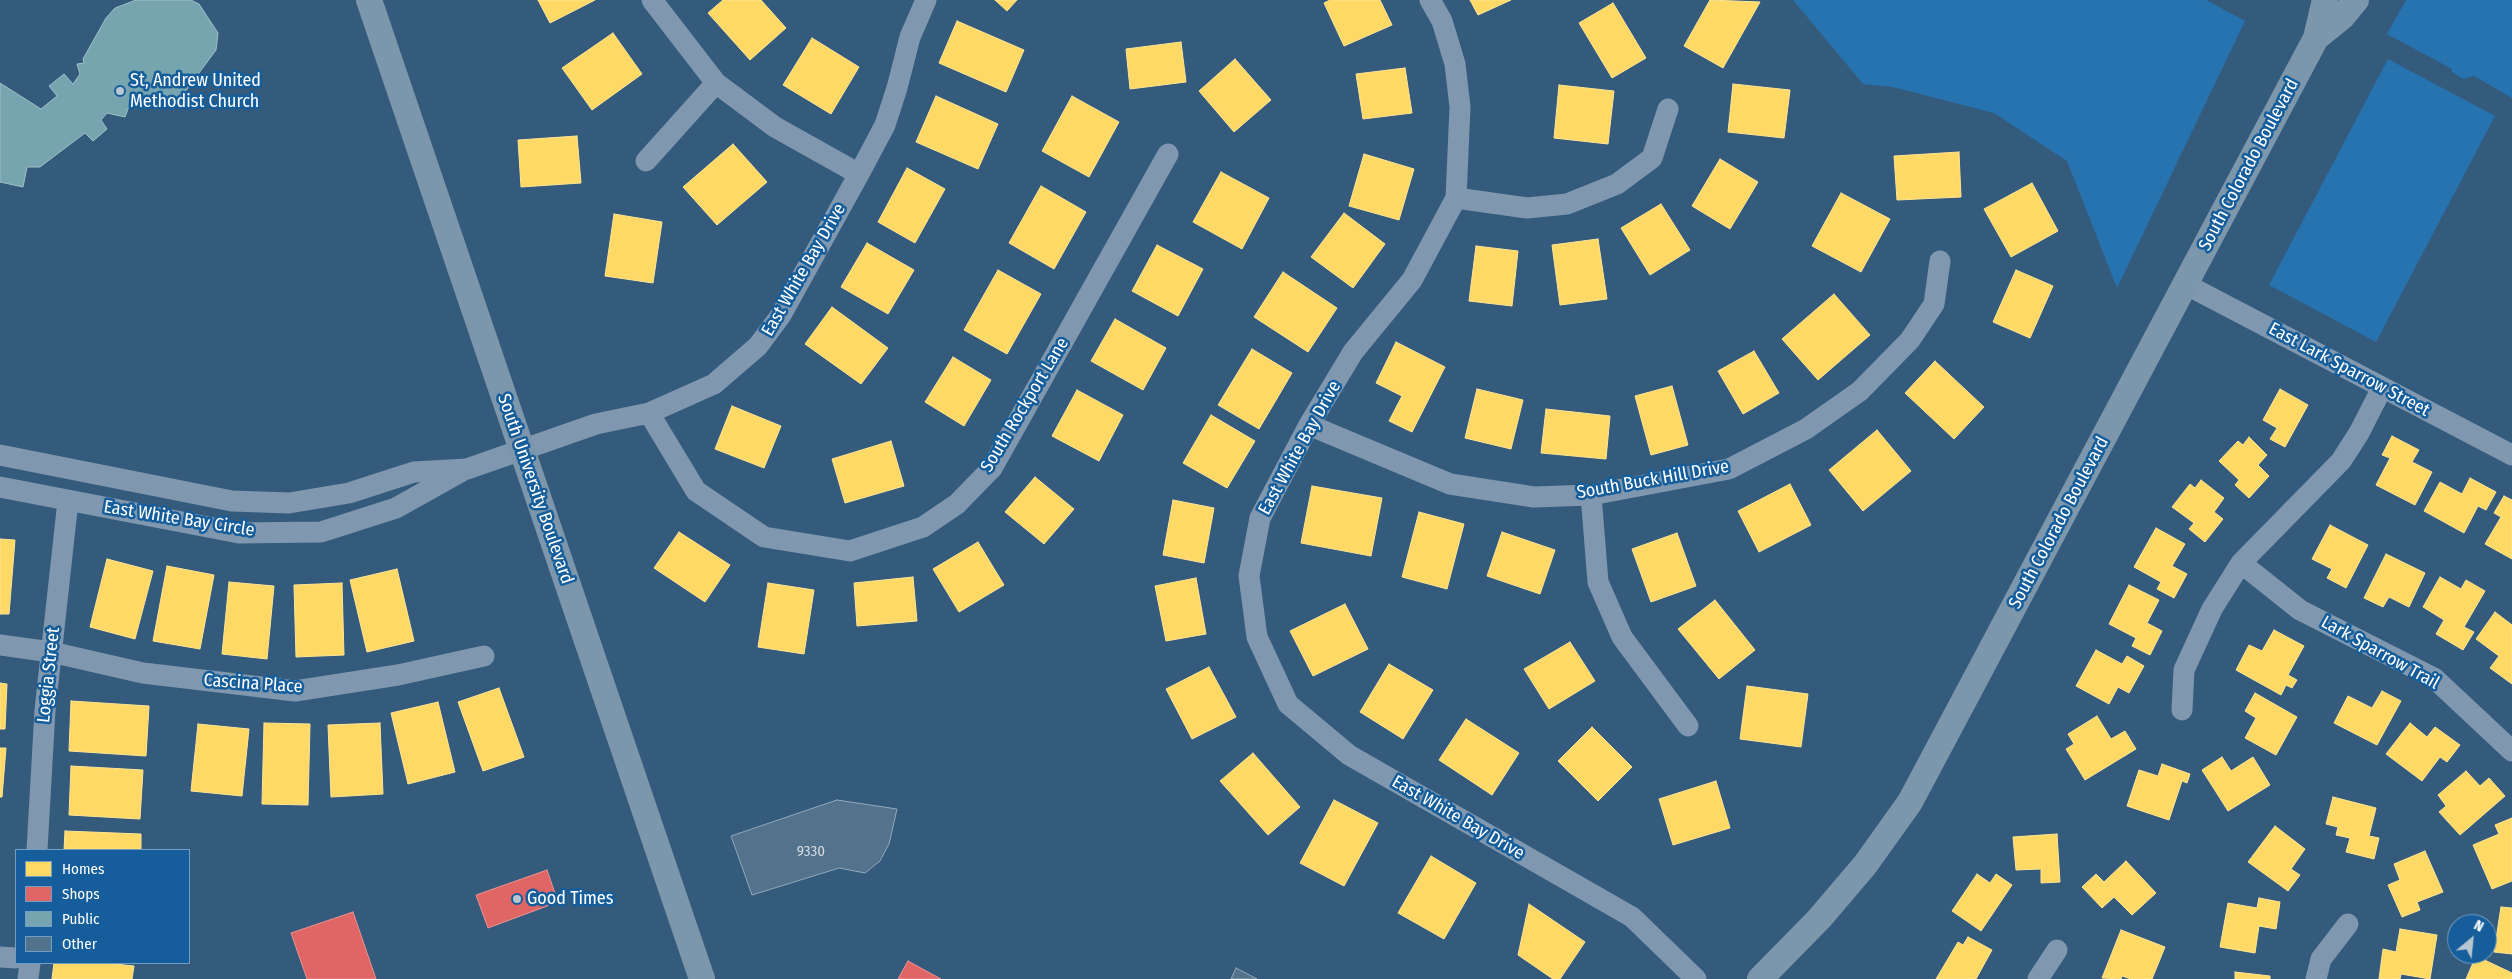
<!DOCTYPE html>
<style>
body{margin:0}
#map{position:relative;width:2512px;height:979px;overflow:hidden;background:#345b7c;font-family:"Fira Sans Condensed",sans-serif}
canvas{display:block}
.legend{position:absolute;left:15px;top:849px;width:175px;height:115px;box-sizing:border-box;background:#155e9b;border:1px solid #739ec3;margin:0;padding:6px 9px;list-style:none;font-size:15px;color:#fff}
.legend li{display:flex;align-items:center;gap:10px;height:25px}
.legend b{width:25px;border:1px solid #739ec3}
.north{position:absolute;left:2447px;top:914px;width:50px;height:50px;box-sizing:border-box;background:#155e9b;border:1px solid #739ec3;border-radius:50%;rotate:28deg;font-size:14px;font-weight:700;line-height:20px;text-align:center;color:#fff}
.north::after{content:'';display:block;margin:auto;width:18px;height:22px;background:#b8c6d1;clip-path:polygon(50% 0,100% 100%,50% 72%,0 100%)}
</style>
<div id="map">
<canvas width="2512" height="979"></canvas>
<ul class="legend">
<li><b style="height:14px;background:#ffd966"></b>Homes</li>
<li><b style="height:14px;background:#e06666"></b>Shops</li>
<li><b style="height:14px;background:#76a5af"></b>Public</li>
<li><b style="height:14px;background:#53728c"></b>Other</li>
</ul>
<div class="north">N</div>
</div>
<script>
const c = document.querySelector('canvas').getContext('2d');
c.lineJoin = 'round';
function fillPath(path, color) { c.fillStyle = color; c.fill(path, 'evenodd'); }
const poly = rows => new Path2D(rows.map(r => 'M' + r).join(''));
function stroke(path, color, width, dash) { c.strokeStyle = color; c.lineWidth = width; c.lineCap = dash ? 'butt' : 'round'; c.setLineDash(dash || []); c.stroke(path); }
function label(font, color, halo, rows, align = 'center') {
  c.font = font + ' "Fira Sans Condensed",sans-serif'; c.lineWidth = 5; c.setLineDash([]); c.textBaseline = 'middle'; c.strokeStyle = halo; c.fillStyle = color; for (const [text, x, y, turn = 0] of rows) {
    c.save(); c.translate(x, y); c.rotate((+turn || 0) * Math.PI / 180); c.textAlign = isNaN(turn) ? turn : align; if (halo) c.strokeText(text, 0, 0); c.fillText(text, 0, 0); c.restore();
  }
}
fillPath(poly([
 [1793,0,2206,0,2245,21,2117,288,2067,161,1994,113,1893,87,1863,84],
 [2406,0,2512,0,2512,98,2474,76,2463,79,2452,72,2452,69,2387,34],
 [2388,59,2495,116,2376,342,2269,285]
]), '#2673b0');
const homes = poly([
 [538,0,595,0,550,23,538,0],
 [723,0,761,0,786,28,750,60,708,13,723,0],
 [995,0,1017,0,1007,11,995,0],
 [1330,0,1380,0,1392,25,1344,46,1324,3,1330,0],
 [1470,0,1511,0,1478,15,1470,0],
 [1710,0,1760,2,1723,68,1684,46,1710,0],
 [1613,3,1646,58,1612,78,1579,23,1613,3],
 [957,21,1024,50,1006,92,939,63,957,21],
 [613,33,642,74,592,110,562,68,613,33],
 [812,38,859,67,831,114,783,85,812,38],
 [1181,42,1186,82,1130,89,1126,49,1181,42],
 [1235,59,1271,100,1234,132,1199,91,1235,59],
 [1405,68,1412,113,1363,119,1356,74,1405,68],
 [1733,84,1790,90,1784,138,1728,132,1733,84],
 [1559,85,1614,91,1608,144,1554,138,1559,85],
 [936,96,998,124,978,169,916,142,936,96],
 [1072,96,1119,122,1089,177,1042,151,1072,96],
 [577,136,581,183,521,187,518,140,577,136],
 [733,144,767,182,717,225,683,187,733,144],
 [1959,152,1961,197,1897,200,1894,156,1959,152],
 [1364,154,1414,169,1399,220,1349,206,1364,154],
 [1720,159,1758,182,1730,229,1692,206,1720,159],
 [907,168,945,189,915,243,878,222,907,168],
 [1221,172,1269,198,1242,249,1193,222,1221,172],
 [2032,183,2058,231,2011,257,1984,209,2032,183],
 [1041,186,1086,212,1054,269,1009,243,1041,186],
 [1841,193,1890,219,1861,272,1812,246,1841,193],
 [1661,204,1690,250,1650,275,1621,228,1661,204],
 [1344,213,1385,244,1353,288,1311,257,1344,213],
 [614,214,662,222,653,283,605,276,614,214],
 [1598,239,1607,299,1560,305,1552,245,1598,239],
 [867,243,914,270,888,314,841,287,867,243],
 [1157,245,1203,269,1178,316,1132,291,1157,245],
 [1476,246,1518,251,1512,306,1469,301,1476,246],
 [998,270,1041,294,1007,354,964,330,998,270],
 [2016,270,2053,286,2030,338,1993,322,2016,270],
 [1283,272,1337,308,1308,352,1254,317,1283,272],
 [1834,294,1870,335,1818,380,1782,339,1834,294],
 [832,307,888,348,861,384,805,344,832,307],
 [1115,319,1166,348,1143,390,1091,361,1115,319],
 [1396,342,1445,367,1412,432,1389,421,1402,396,1376,383,1396,342],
 [1252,349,1292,373,1259,429,1218,405,1252,349],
 [1754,351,1779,393,1743,414,1718,371,1754,351],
 [953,357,991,380,964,426,925,402,953,357],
 [1935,361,1984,407,1954,439,1905,393,1935,361],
 [1672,386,1688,445,1651,455,1635,396,1672,386],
 [1477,389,1523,400,1511,449,1465,438,1477,389],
 [2280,389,2308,405,2285,447,2270,439,2277,428,2263,420,2280,389],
 [1077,390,1123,415,1099,461,1052,436,1077,390],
 [732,406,781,426,764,468,715,449,732,406],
 [1546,409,1610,416,1606,459,1541,453,1546,409],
 [1211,415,1255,441,1227,488,1183,463,1211,415],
 [1877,430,1911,471,1863,511,1829,470,1877,430],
 [2392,436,2419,450,2412,462,2432,472,2415,505,2376,485,2390,458,2382,455,2392,436],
 [2249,437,2267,455,2258,465,2269,476,2249,498,2235,485,2239,480,2219,461,2238,441,2243,445,2249,437],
 [891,441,904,486,845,503,832,459,891,441],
 [1035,477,1074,509,1044,544,1005,512,1035,477],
 [2470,478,2496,492,2486,510,2478,506,2464,533,2424,511,2440,482,2462,494,2470,478],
 [2201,480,2224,498,2214,512,2223,519,2205,542,2189,529,2194,523,2172,507,2190,484,2195,488,2201,480],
 [1790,484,1811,525,1759,552,1738,511,1790,484],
 [1312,486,1382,498,1371,556,1301,543,1312,486],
 [2504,496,2512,500,2512,559,2485,544,2501,517,2494,513,2504,496],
 [1173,500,1214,508,1204,563,1163,555,1173,500],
 [1419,512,1464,524,1447,589,1402,577,1419,512],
 [2330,525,2368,545,2346,588,2327,578,2332,569,2312,559,2330,525],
 [2156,528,2185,544,2172,566,2187,574,2174,598,2157,589,2161,582,2134,567,2156,528],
 [679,532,730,565,705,602,654,568,679,532],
 [1502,532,1555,550,1540,594,1487,576,1502,532],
 [1677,533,1696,586,1651,602,1632,549,1677,533],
 [0,539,15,540,9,614,0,614,0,539],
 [978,542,1004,585,959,612,933,569,978,542],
 [2386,554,2425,573,2409,607,2389,597,2383,607,2364,598,2386,554],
 [107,559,153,571,135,639,90,627,107,559],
 [167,566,214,575,200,649,153,641,167,566],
 [397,569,414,641,367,652,350,580,397,569],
 [913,577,917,621,857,626,854,583,913,577],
 [2440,577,2461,589,2466,580,2485,591,2464,627,2474,632,2463,650,2436,634,2444,620,2423,607,2440,577],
 [1196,578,1206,634,1166,641,1155,586,1196,578],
 [229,582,274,586,267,659,222,654,229,582],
 [342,583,344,655,296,657,294,585,342,583],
 [768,583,814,590,804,654,758,647,768,583],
 [2129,585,2159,600,2147,623,2162,631,2150,655,2132,646,2136,638,2109,624,2129,585],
 [1715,600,1755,650,1719,679,1678,629,1715,600],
 [1345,604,1368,649,1313,676,1290,631,1345,604],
 [2495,612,2512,625,2512,684,2490,668,2499,656,2476,639,2495,612],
 [2274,630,2304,646,2288,675,2297,680,2292,688,2286,685,2281,695,2236,670,2249,645,2262,651,2274,630],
 [1570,642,1595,681,1549,709,1524,669,1570,642],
 [2096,650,2122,664,2127,656,2144,666,2129,693,2118,687,2109,704,2076,686,2096,650],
 [1389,664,1433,690,1403,739,1360,712,1389,664],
 [1209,667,1236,717,1192,739,1166,689,1209,667],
 [0,683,7,684,5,729,0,729,0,683],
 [1747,686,1808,694,1801,747,1740,739,1747,686],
 [499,688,524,757,483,771,458,702,499,688],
 [2382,691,2401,701,2377,745,2334,723,2348,696,2372,708,2382,691],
 [2255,693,2297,717,2276,755,2245,738,2256,718,2245,711,2255,693],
 [71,701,149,706,146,756,69,751,71,701],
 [438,702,455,772,408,784,391,713,438,702],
 [2097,716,2111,739,2125,731,2136,749,2085,780,2066,749,2074,744,2068,734,2097,716],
 [1466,719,1519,753,1492,795,1439,760,1466,719],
 [264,723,310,724,308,805,262,804,264,723],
 [380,723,383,794,331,797,328,725,380,723],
 [2410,723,2427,737,2435,727,2460,745,2447,762,2440,757,2422,781,2386,754,2410,723],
 [198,724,249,729,242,796,191,791,198,724],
 [1592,727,1632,767,1598,801,1558,761,1592,727],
 [0,748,6,748,2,797,0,797,0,748],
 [1253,753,1300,807,1268,835,1220,781,1253,753],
 [2222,757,2231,771,2253,757,2270,785,2228,811,2202,770,2222,757],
 [2162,764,2190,774,2187,783,2182,781,2169,820,2127,806,2139,770,2158,776,2162,764],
 [71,766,143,770,140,819,69,815,71,766],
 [2466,771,2480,786,2489,778,2505,796,2460,835,2439,812,2446,806,2438,795,2466,771],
 [1716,781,1730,828,1673,845,1659,799,1716,781],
 [2333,797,2376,808,2369,836,2379,838,2374,859,2346,852,2350,838,2336,835,2338,827,2326,824,2333,797],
 [1334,800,1378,823,1344,886,1300,863,1334,800],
 [2512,818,2512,881,2492,889,2473,845,2499,834,2495,825,2512,818],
 [2275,826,2305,849,2291,869,2300,875,2288,891,2248,862,2275,826],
 [65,831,141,834,141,850,64,850,65,831],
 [2057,834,2060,882,2041,883,2041,869,2016,870,2013,837,2057,834],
 [2425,851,2443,892,2417,902,2420,910,2402,917,2388,885,2400,880,2394,864,2425,851],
 [1431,856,1476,883,1444,939,1398,913,1431,856],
 [2126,861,2156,893,2132,915,2114,897,2102,908,2082,887,2096,874,2104,882,2126,861],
 [1977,874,1990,883,1996,874,2012,885,1981,931,1952,911,1977,874],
 [2259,898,2280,902,2276,929,2259,926,2255,953,2220,947,2228,903,2257,908,2259,898],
 [1529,904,1585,942,1560,979,1553,979,1518,955,1529,904],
 [2501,907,2512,908,2512,954,2494,952,2501,907],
 [2400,929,2437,935,2430,979,2401,974,2400,979,2379,979,2383,949,2396,952,2400,929],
 [2121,930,2165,947,2152,979,2131,979,2122,976,2121,979,2102,978,2121,930],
 [1968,937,1992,950,1976,979,1936,979,1958,942,1963,945,1968,937],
 [2476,956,2512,973,2512,979,2466,979,2476,956],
 [54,963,105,963,134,966,132,979,52,979,54,963],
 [2235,972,2270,976,2270,979,2235,979,2235,972]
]);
fillPath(homes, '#ffd966');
stroke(homes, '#ffe494', 1);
const shops = poly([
 [547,870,558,902,488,928,476,895,547,870],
 [353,912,376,979,307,979,291,933,353,912],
 [908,961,941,979,898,979,908,961]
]);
fillPath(shops, '#e06666');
stroke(shops, '#e99494', 1);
const public = poly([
 [136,0,191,0,199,4,218,33,216,50,182,96,132,98,125,117,107,113,101,120,107,129,93,141,85,133,40,167,27,167,23,187,0,182,0,83,41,109,57,96,49,86,64,74,73,84,80,74,77,64,84,63,83,59,106,18,115,8,136,0]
]);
fillPath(public, '#76a5af');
stroke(public, '#9fc0c7', 1);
const building = poly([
 [837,800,897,809,889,844,880,861,865,873,839,868,752,895,731,836,837,800],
 [1236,968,1257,979,1231,979,1236,968]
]);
fillPath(building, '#53728c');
stroke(building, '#93a9bb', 1);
stroke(poly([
 [652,0,716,83,775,127,859,174],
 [1430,0,1442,21,1455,64,1460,107,1456,198,1412,280,1353,352,1309,425,1260,518,1249,576,1257,637,1288,704,1349,755,1632,917,1696,979],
 [646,161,716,83],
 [1456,198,1527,208,1567,204,1617,184,1652,158,1668,109],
 [2185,284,2512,455],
 [649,413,696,491,764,537,850,551,923,527,957,504,992,468,1168,154],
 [1309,425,1450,484,1534,497,1591,495,1729,469,1806,429,1860,391,1910,340,1934,304,1940,261],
 [0,455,232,501,289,503,349,493,414,472,467,469,596,424,649,413,714,384,758,346,781,315,859,174,885,125,897,88,910,37,926,0],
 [0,487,239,533,321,532,396,508,462,471],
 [1591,495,1598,582,1622,637,1688,726],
 [2241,563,2300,610,2434,678,2512,751],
 [0,645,51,652,143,673,295,691,398,675,484,656],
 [2182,710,2184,670,2212,609,2241,563,2341,461,2359,433,2382,388],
 [37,850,45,710,68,501],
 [0,957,16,958],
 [28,979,30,963],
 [2038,979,2057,950],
 [2316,979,2321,959,2348,924]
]), '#7f97af', 21);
stroke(poly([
 [369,0,702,979],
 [2316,38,2342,17,2356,0],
 [1760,979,1819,919,1865,865,1910,802,2316,38,2325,0]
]), '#7c96ac', 26);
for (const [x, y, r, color] of [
 [120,91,5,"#b8c6d1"],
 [517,899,5,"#b8c6d1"]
]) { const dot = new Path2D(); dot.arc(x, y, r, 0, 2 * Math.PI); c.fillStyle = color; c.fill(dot); stroke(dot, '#155e9b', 2); }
label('15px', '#d4dce2', null, [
 ["9330",811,852]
]);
label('18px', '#fff', '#155e9b', [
 ["St, Andrew United",130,81],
 ["Methodist Church",130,102],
 ["Good Times",527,899]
], 'left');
label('18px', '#fff', '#155e9b', [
 ["South Colorado Boulevard",2249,165,-62],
 ["East White Bay Drive",804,270,-60],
 ["East Lark Sparrow Street",2349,370,28],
 ["South Rockport Lane",1025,405,-59],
 ["East White Bay Drive",1300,448,-61],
 ["South Buck Hill Drive",1653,480,-10],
 ["South University Boulevard",535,489,71],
 ["East White Bay Circle",179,519,9],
 ["South Colorado Boulevard",2059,523,-62],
 ["Lark Sparrow Trail",2380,653,29],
 ["Loggia Street",49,675,-84],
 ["Cascina Place",253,684,4],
 ["East White Bay Drive",1458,818,30]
]);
</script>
